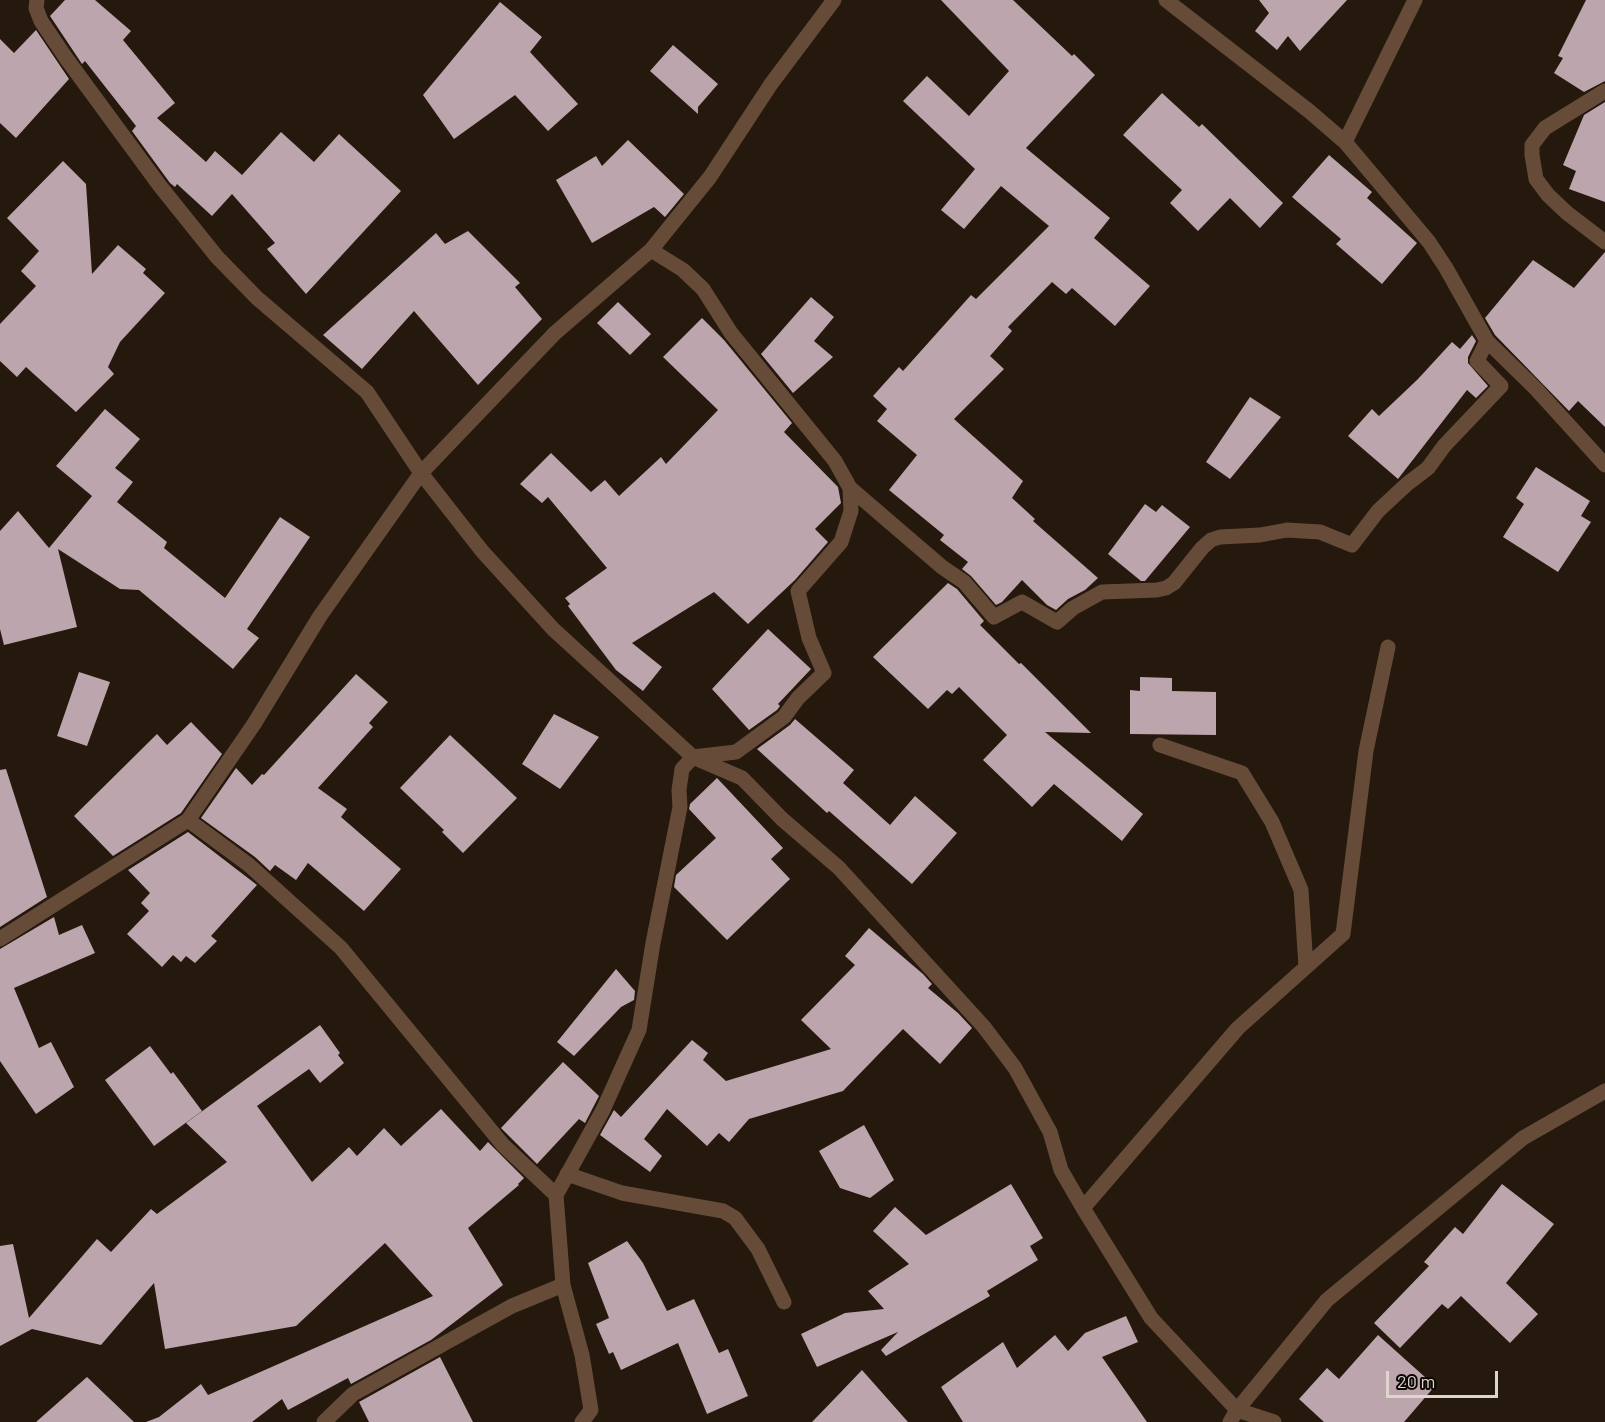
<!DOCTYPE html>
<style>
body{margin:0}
#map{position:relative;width:1605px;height:1422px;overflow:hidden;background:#25180c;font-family:Barlow,sans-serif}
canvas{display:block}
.scale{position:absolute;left:1386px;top:1371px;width:112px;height:27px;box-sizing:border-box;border:3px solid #ded5cd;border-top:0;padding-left:8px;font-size:18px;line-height:21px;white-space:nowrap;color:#ded5cd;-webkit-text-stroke:4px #0a0502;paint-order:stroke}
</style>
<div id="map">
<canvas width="1605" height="1422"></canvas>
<div class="scale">20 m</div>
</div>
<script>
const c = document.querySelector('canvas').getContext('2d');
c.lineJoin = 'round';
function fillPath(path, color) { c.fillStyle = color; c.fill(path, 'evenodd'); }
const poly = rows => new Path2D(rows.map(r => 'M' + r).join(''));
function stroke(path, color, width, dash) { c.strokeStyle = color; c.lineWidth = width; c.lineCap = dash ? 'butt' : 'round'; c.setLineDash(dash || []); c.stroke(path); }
fillPath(poly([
 [65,0,95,0,131,31,123,40,175,103,157,118,206,162,215,151,242,175,281,132,314,162,339,134,401,191,306,294,267,249,275,243,232,194,212,216,177,184,175,187,170,183,132,131,136,126,85,61,82,64,50,16],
 [941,0,1013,0,1072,56,1074,54,1095,75,1026,148,1110,218,1094,238,1150,286,1115,326,1072,288,1066,294,1052,282,1008,327,1012,331,990,356,1004,369,954,419,1023,481,1012,498,1035,519,1033,521,1098,578,1085,590,1068,599,1056,610,1047,605,1022,580,1002,602,996,605,971,576,962,569,968,562,940,540,944,535,889,490,917,455,877,421,887,409,873,396,899,367,903,371,971,295,976,299,1049,226,1001,186,964,229,941,210,975,169,903,101,927,76,969,116,1009,71],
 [1259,0,1347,0,1300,51,1288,36,1277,50,1255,31,1269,13],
 [1586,0,1605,0,1605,81,1584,92,1554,73,1563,58,1558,56],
 [500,2,542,37,530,52,578,104,548,131,515,95,454,139,423,95],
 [36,30,69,79,16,138,0,123,0,39,14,53],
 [673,45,718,84,698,107,698,114,650,71],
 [1162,93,1199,127,1202,124,1283,203,1260,228,1230,198,1198,231,1170,203,1182,190,1123,135],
 [1605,102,1605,202,1569,189,1576,171,1563,165,1584,115],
 [628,140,684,194,665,217,654,207,592,243,556,180,596,156,602,166],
 [1329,155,1372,192,1367,198,1417,243,1382,284,1336,244,1341,239,1292,197],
 [63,161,86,184,92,274,118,245,146,269,143,273,165,293,120,342,108,367,114,374,76,412,26,367,17,377,0,361,0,324,36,286,21,271,39,251,7,218],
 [468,231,520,283,515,287,542,319,478,385,414,311,362,369,323,335,436,233,445,244],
 [1605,252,1605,427,1578,401,1569,411,1495,335,1485,318,1533,260,1574,288],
 [811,297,834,317,814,341,833,357,793,393,761,354],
 [618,302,651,334,630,355,597,323],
 [702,318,724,340,792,423,784,432,838,487,841,503,815,529,828,542,795,580,748,624,714,592,632,643,662,667,643,691,616,670,568,606,570,604,565,598,607,568,548,497,542,503,520,484,551,453,591,492,605,480,619,496,661,457,666,464,718,410,663,357],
 [1472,335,1476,341,1468,357,1468,363,1488,386,1476,398,1467,390,1398,479,1348,436,1372,409,1379,416,1418,379,1452,342,1460,349],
 [1250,397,1281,417,1230,479,1206,462],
 [105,409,140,439,115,468,133,482,117,502,167,542,164,548,225,598,280,517,310,537,247,629,259,638,233,669,139,590,120,589,58,549,77,627,4,645,0,629,0,531,18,511,49,548,92,496,56,466],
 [1536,467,1590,501,1581,516,1591,522,1558,572,1503,537,1524,504,1516,498],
 [1145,504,1156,512,1162,505,1190,527,1145,581,1141,581,1108,554],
 [948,583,957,589,984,621,980,625,1019,664,1021,663,1091,733,1045,732,1143,814,1122,841,1054,784,1032,807,983,760,1007,735,959,687,952,694,947,690,928,709,873,657],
 [768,629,811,669,778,704,780,706,777,710,749,730,712,689],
 [79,672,110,682,87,746,57,736],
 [356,674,388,702,369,723,373,727,318,788,347,809,341,817,401,869,364,911,308,863,296,880,275,865,270,871,255,857,201,818,236,768,252,785,262,774,264,775],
 [1140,677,1172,678,1172,691,1216,692,1216,735,1130,734,1130,690,1140,691],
 [554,714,599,737,560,789,522,764],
 [795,719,854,770,843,783,890,825,915,796,957,833,912,884,829,811,827,813,757,749,790,725],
 [191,722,222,754,181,813,113,856,74,816,157,734,167,745],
 [450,735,517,798,463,853,442,832,444,830,400,788],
 [6,769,47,897,0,927,0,770],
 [717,778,783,848,771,859,790,879,727,940,674,887,676,875,716,838,689,809,690,804],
 [188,832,257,885,211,936,217,941,195,963,186,956,181,962,173,955,162,967,127,934,149,911,141,903,150,893,128,870],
 [54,917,59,935,82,925,95,953,14,988,39,1048,51,1042,74,1087,36,1114,0,1061,0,949],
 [869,928,923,974,932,984,928,988,958,1013,972,1028,940,1064,903,1029,843,1091,749,1119,729,1142,719,1133,707,1146,667,1109,644,1139,662,1156,650,1172,600,1135,614,1110,621,1117,692,1040,708,1053,703,1060,726,1081,831,1049,801,1020,855,965,845,956],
 [616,969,635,991,634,1000,621,1007,574,1056,557,1042],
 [320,1025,340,1053,338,1055,344,1063,320,1083,309,1069,257,1106,312,1182,349,1147,357,1156,384,1128,401,1146,441,1109,480,1151,488,1142,524,1178,518,1184,519,1185,468,1228,503,1285,431,1340,351,1384,348,1378,288,1410,282,1399,252,1422,146,1422,159,1417,201,1384,208,1395,433,1296,385,1243,296,1326,165,1349,154,1283,101,1345,32,1329,0,1346,0,1246,13,1244,29,1318,97,1239,111,1252,151,1209,157,1214,227,1162,186,1123],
 [150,1046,171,1074,173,1072,202,1111,154,1146,105,1080],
 [563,1062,599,1096,585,1123,579,1119,537,1164,501,1128],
 [864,1125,894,1180,870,1198,840,1188,819,1151],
 [1011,1184,1043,1238,1030,1246,1038,1260,987,1291,990,1296,886,1356,881,1350,898,1332,817,1367,801,1334,845,1313,884,1309,868,1291,909,1264,873,1231,895,1207,926,1235],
 [1502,1184,1554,1224,1506,1283,1538,1314,1510,1343,1461,1296,1448,1309,1442,1304,1400,1348,1374,1323,1429,1266,1424,1262,1455,1227,1463,1234],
 [627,1241,643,1263,667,1311,694,1299,719,1353,728,1349,748,1396,707,1414,678,1343,621,1370,613,1352,609,1354,596,1324,609,1318,588,1263],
 [1126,1316,1138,1342,1102,1357,1147,1422,963,1422,941,1387,1003,1342,1017,1368,1055,1335,1068,1351,1085,1333],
 [1378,1335,1435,1386,1404,1422,1324,1422,1299,1399,1327,1368,1339,1379],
 [440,1357,473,1422,369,1422,359,1402],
 [862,1370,908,1422,812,1422,840,1393],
 [87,1377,134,1422,36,1422]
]), '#bca5ad');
stroke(poly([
 [37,0,36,8,41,21,66,58,160,186,217,257,257,298,367,392,421,473,482,551,553,629,693,757,736,752,784,717,798,698,824,673,809,638,798,591,841,542,851,511,850,488,835,461,731,333,703,289,683,270,651,250],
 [1605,91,1545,128,1532,145,1532,155,1536,179,1548,195,1567,213,1605,242],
 [1345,142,1415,0],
 [1487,341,1536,389,1605,465],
 [850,488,942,567,964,582,994,617,1022,602,1057,622,1073,608,1102,592,1157,590,1166,588,1174,583,1202,548,1211,540,1220,537,1260,535,1287,530,1320,532,1352,545,1378,511,1407,484,1428,468,1444,446,1501,386,1477,361,1487,341,1446,268,1429,242,1345,142,1309,111,1166,0],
 [1160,745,1242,773,1272,822,1301,890,1306,967],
 [188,820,249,865,341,948,503,1145,556,1195,563,1285],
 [0,939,188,820,254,724,320,616,421,473,555,333,651,250,710,177,771,84,834,0],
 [567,1174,622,1193,723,1211,735,1218,758,1249,784,1302],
 [556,1195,603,1110,639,1030,653,943,680,807,679,790,682,769,693,757,742,778,782,819,839,868,984,1027,1015,1068,1050,1132,1061,1170,1083,1208],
 [324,1422,353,1394,512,1306,563,1285,582,1355,591,1410,582,1422],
 [1230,1422,1237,1410,1327,1300,1523,1138,1605,1091],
 [1274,1422,1237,1410,1151,1318,1083,1208,1238,1028,1343,934,1366,751,1388,647]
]), '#664c38', 15);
</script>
